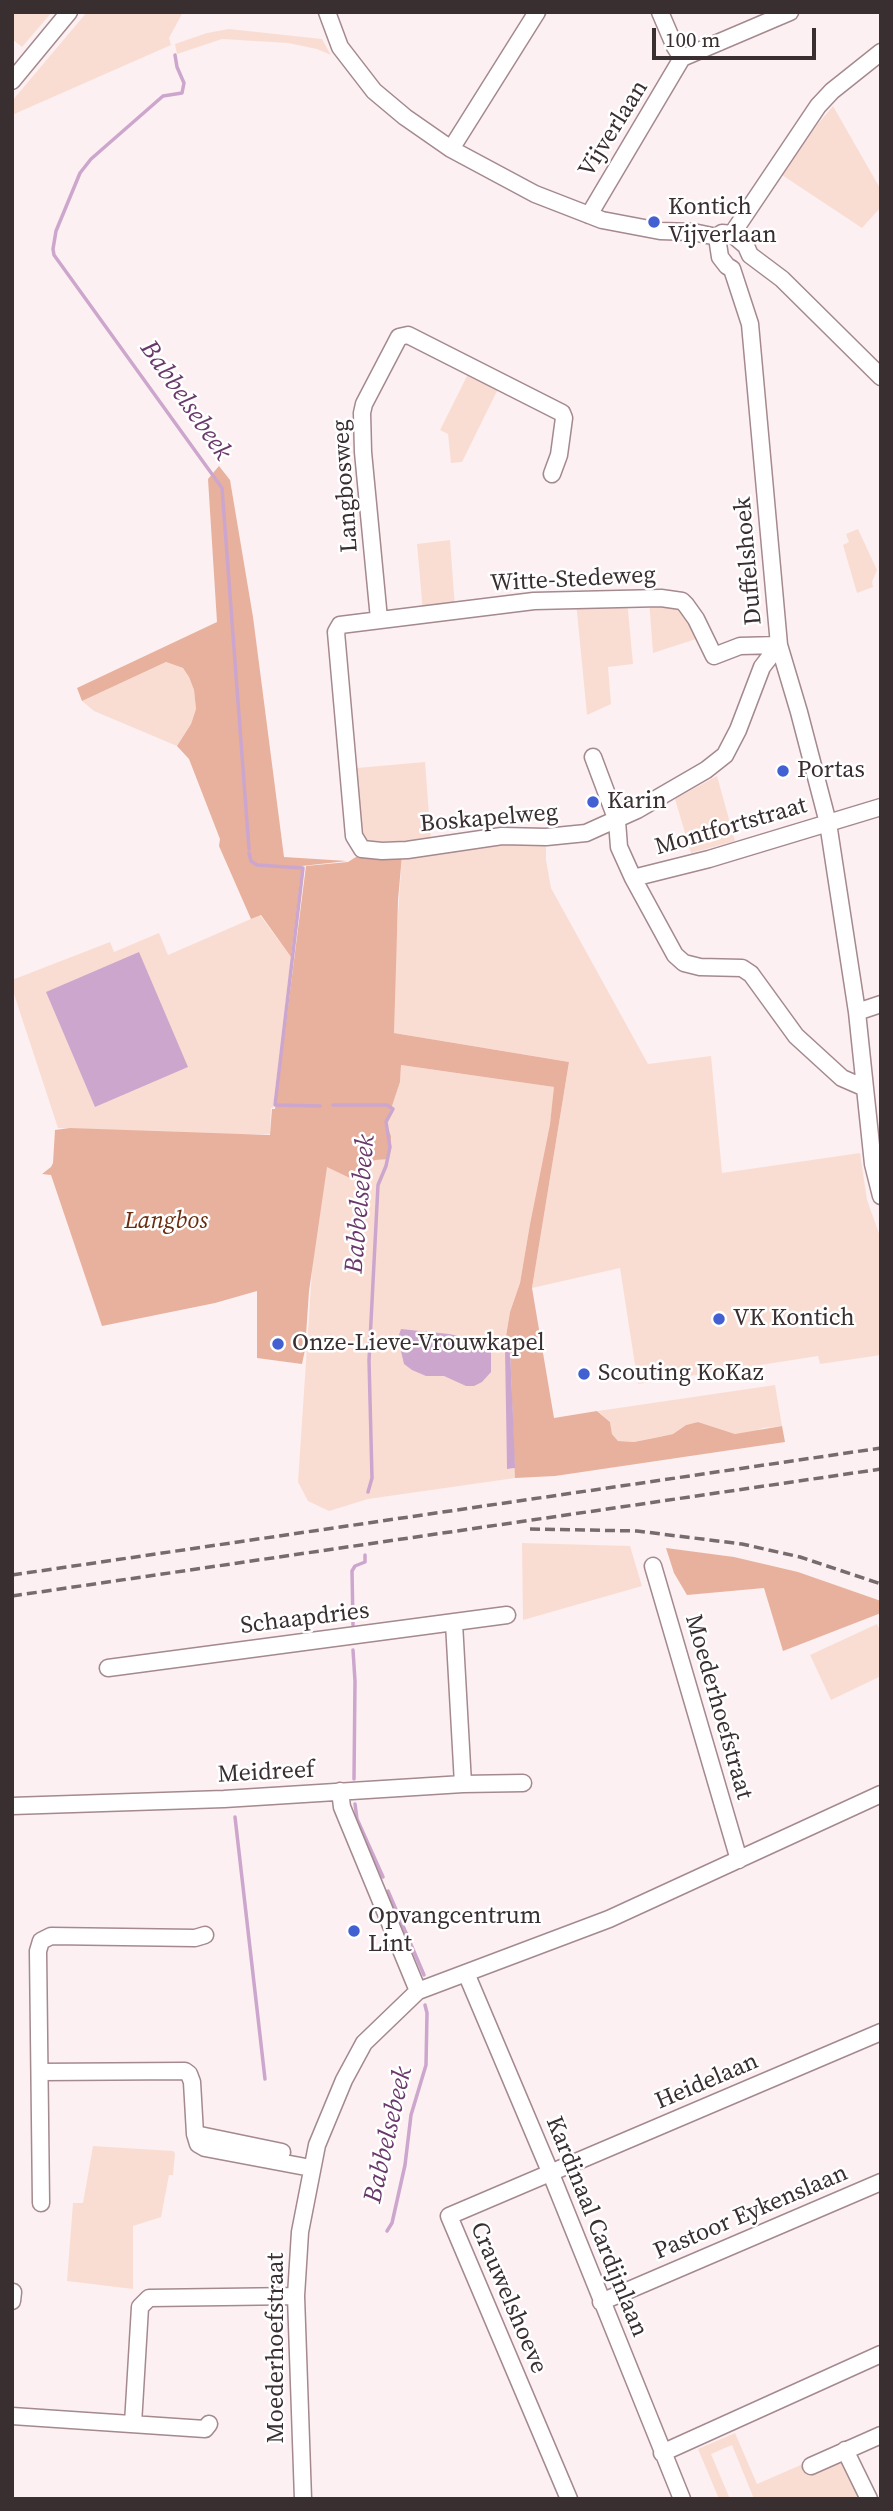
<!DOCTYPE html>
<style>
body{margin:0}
#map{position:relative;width:893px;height:2511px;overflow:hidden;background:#fcf0f2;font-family:"Source Serif 4",serif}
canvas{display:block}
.frame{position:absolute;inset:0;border:14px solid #392e30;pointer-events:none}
.scale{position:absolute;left:652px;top:28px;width:164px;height:32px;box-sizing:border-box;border:4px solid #392e30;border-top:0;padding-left:9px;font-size:21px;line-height:24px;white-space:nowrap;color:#392e30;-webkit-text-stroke:5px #fff;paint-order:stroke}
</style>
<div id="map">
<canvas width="893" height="2511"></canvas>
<div class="frame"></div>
<div class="scale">100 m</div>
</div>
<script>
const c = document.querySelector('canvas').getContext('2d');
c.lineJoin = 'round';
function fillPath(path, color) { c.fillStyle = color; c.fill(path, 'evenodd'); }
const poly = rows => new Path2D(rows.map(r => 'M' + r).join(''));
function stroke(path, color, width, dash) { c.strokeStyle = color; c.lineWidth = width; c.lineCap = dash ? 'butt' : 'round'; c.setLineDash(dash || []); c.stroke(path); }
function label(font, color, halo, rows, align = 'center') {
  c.font = font + ' "Source Serif 4",serif'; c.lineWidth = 5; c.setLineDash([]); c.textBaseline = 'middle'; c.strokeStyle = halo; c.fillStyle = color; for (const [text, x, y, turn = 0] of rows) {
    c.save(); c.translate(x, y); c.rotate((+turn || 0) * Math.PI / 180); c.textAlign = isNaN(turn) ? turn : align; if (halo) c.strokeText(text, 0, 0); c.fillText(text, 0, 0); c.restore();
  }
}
fillPath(poly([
 [12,12,52,12,22,47,12,39],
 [87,12,183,12,169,38,171,45,12,115,12,101],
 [229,29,322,39,331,55,317,49,288,43,222,39,177,54,175,44,207,33],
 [833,106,881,190,881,207,862,228,782,175,817,125],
 [468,374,498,389,462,462,451,463,448,434,440,430],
 [858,529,877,570,872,582,873,587,857,593,843,545,849,542,846,534],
 [450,540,455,608,423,612,417,544],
 [627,600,633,664,608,667,611,704,587,715,576,602],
 [649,600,675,602,702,637,653,653],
 [166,662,183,668,189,677,194,690,196,709,191,724,177,746,94,711,82,701],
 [425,762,431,840,367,842,362,838,357,768],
 [717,776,735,841,691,853,675,799],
 [546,840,546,860,551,888,648,1064,711,1056,722,1173,860,1153,867,1200,881,1239,881,1355,820,1364,818,1356,638,1384,620,1268,532,1288,569,1062,394,1033,395,959,402,855,463,845],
 [260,915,291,957,273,1108,271,1108,270,1134,216,1134,58,1128,12,988,12,980,110,942,114,952,159,933,168,955],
 [401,1065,555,1087,550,1124,530,1224,520,1283,510,1312,506,1336,507,1469,515,1468,515,1478,368,1499,329,1511,308,1501,298,1482,320,1150,391,1136,386,1124,400,1082],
 [775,1385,782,1426,763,1428,751,1433,735,1434,698,1422,686,1425,673,1434,634,1442,618,1441,612,1434,610,1422,598,1411],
 [522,1543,630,1546,642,1586,523,1620],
 [877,1624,881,1632,881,1676,831,1700,810,1655],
 [93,2146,173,2151,175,2153,173,2175,169,2175,161,2217,133,2226,133,2289,67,2281,73,2203,83,2203],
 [735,2433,757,2484,803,2464,808,2474,840,2460,860,2499,754,2499,732,2445,711,2454,730,2499,719,2499,698,2449]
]), '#faddd2');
fillPath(poly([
 [219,466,230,480,253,617,284,857,347,861,302,866,291,957,261,915,251,919,219,846,220,839,189,759,177,746,191,724,196,709,194,690,189,677,183,668,166,662,82,701,77,688,217,622,208,479],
 [359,855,402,855,398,900,394,1033,569,1062,532,1288,554,1418,597,1411,610,1422,612,1434,618,1441,634,1442,659,1437,673,1434,686,1425,698,1422,735,1434,782,1426,785,1442,555,1476,515,1478,510,1349,505,1349,506,1336,510,1312,520,1283,530,1224,550,1124,554,1087,401,1065,400,1082,386,1124,391,1136,389,1159,375,1160,352,1179,327,1167,309,1291,305,1350,302,1364,257,1358,257,1291,215,1303,102,1326,51,1175,42,1174,51,1167,53,1163,55,1130,70,1128,270,1135,272,1109,275,1109,276,1102,306,866,348,862],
 [666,1548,734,1557,798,1572,881,1601,881,1613,783,1651,764,1588,687,1595,674,1573]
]), '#e7b19d');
fillPath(poly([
 [139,952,188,1067,95,1107,46,992],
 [401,1329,449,1334,491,1343,491,1372,482,1382,474,1386,466,1386,444,1376,426,1376,412,1370,404,1364,400,1347,396,1344],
 [505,1349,510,1349,514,1439,515,1468,507,1469]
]), '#cda6cd');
stroke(poly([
 [175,55,177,67,184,83,182,93,163,96,91,159,80,173,56,231,53,249,54,255,222,488,249,849],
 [249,853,251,861,257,865,303,868,275,1105,320,1106],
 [333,1105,387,1105,393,1109,386,1122,390,1147,386,1166,378,1185,369,1360,372,1478,368,1492],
 [353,1625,352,1571,355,1566,365,1562,365,1555],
 [353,1650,355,1681,354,1779],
 [355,1804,357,1819,383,1877],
 [235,1817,265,2079],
 [388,1891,424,1975],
 [387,2231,392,2223,405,2165,411,2115,426,2065,427,2013,425,2005]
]), '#cda6cd', 3.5);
const minor = poly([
 [327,12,340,47,374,91,405,117,451,149,535,194,602,220,660,231,693,232,717,237,722,233,732,234,746,246,750,255,782,279,881,377],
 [660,12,675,47,682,58],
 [12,81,69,12],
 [451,149,537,12],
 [589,215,682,58,790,12],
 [732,234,818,106,832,91,881,52],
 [717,237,720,257,727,266,732,269,750,324,779,645,799,712,828,823,857,1012,873,1164,881,1196],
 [661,598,682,601,686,605,696,619,714,656,740,646,779,645,762,667,738,730,725,755,706,770,637,810,586,833,546,837,502,836,407,850,382,851,362,849,354,836,336,632,340,625,534,601,661,598],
 [379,619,363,452,362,413,364,404,399,337,408,335,562,413,564,418,559,455,552,474],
 [593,757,617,821,619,847,633,878,675,955,684,963,700,967,742,968,751,974,796,1036,842,1078,865,1088],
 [633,878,709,859,881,807],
 [857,1012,881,1004],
 [653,1566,739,1860],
 [454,1623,463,1784],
 [108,1668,507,1615],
 [340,1791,342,1807,418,1991],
 [12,1806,224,1799,463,1784,523,1783],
 [466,1973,551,2174,682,2499],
 [40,2072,185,2071,189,2074,192,2082,195,2134,198,2144,205,2148,311,2168],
 [195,2134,282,2152],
 [41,2203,38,1951,41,1941,51,1936,195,1938,205,1935],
 [12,2301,13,2292],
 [601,2302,881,2182],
 [12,2416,205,2429,209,2424],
 [133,2424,140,2307,149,2298,296,2296],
 [845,2450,869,2499],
 [662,2453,881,2354],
 [811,2466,881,2435],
 [303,2499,296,2296,300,2232,317,2145,344,2080,364,2043,418,1991,609,1919,881,1794],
 [569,2499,449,2216,881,2032]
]);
stroke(minor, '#a4898f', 19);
stroke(minor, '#fff', 16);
stroke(poly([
 [530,1529,637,1531,742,1544,800,1557,881,1584],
 [12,1575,881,1448],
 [12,1596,881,1469]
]), '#776b6d', 3.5, [10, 5]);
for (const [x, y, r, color] of [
 [654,222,7,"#4360d3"],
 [783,771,7,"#4360d3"],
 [593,802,7,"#4360d3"],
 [719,1319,7,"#4360d3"],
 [278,1344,7,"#4360d3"],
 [584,1374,7,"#4360d3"],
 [354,1931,7,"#4360d3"]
]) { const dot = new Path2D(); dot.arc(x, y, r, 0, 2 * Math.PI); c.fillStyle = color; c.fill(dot); stroke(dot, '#fff', 2.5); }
label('24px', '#392e30', '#fff', [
 ["Vijverlaan",614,129,-58],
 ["Langbosweg",346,486,-94],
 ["Duffelshoek",749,561,-95],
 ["Witte-Stedeweg",573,580,-3],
 ["Boskapelweg",489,819,-5],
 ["Montfortstraat",731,827,-16],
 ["Schaapdries",305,1619,-7],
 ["Moederhoefstraat",718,1707,74],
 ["Meidreef",266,1773,-3],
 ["Heidelaan",707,2082,-23],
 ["Pastoor Eykenslaan",751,2213,-23],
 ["Kardinaal Cardijnlaan",596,2227,68],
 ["Crauwelshoeve",508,2298,67],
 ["Moederhoefstraat",277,2348,-90]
]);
label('24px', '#392e30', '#fff', [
 ["Kontich",668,208],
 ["Vijverlaan",668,236],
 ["Portas",797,771],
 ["Karin",607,802],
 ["VK Kontich",733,1319],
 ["Onze-Lieve-Vrouwkapel",292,1344],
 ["Scouting KoKaz",598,1374],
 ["Opvangcentrum",368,1917],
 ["Lint",368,1945]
], 'left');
label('italic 24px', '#6a2a0e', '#fff', [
 ["Langbos",166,1222]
]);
label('italic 26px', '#69396b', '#fff', [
 ["Babbelsebeek",185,401,55],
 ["Babbelsebeek",361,1204,-85],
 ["Babbelsebeek",389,2135,-77]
]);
</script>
